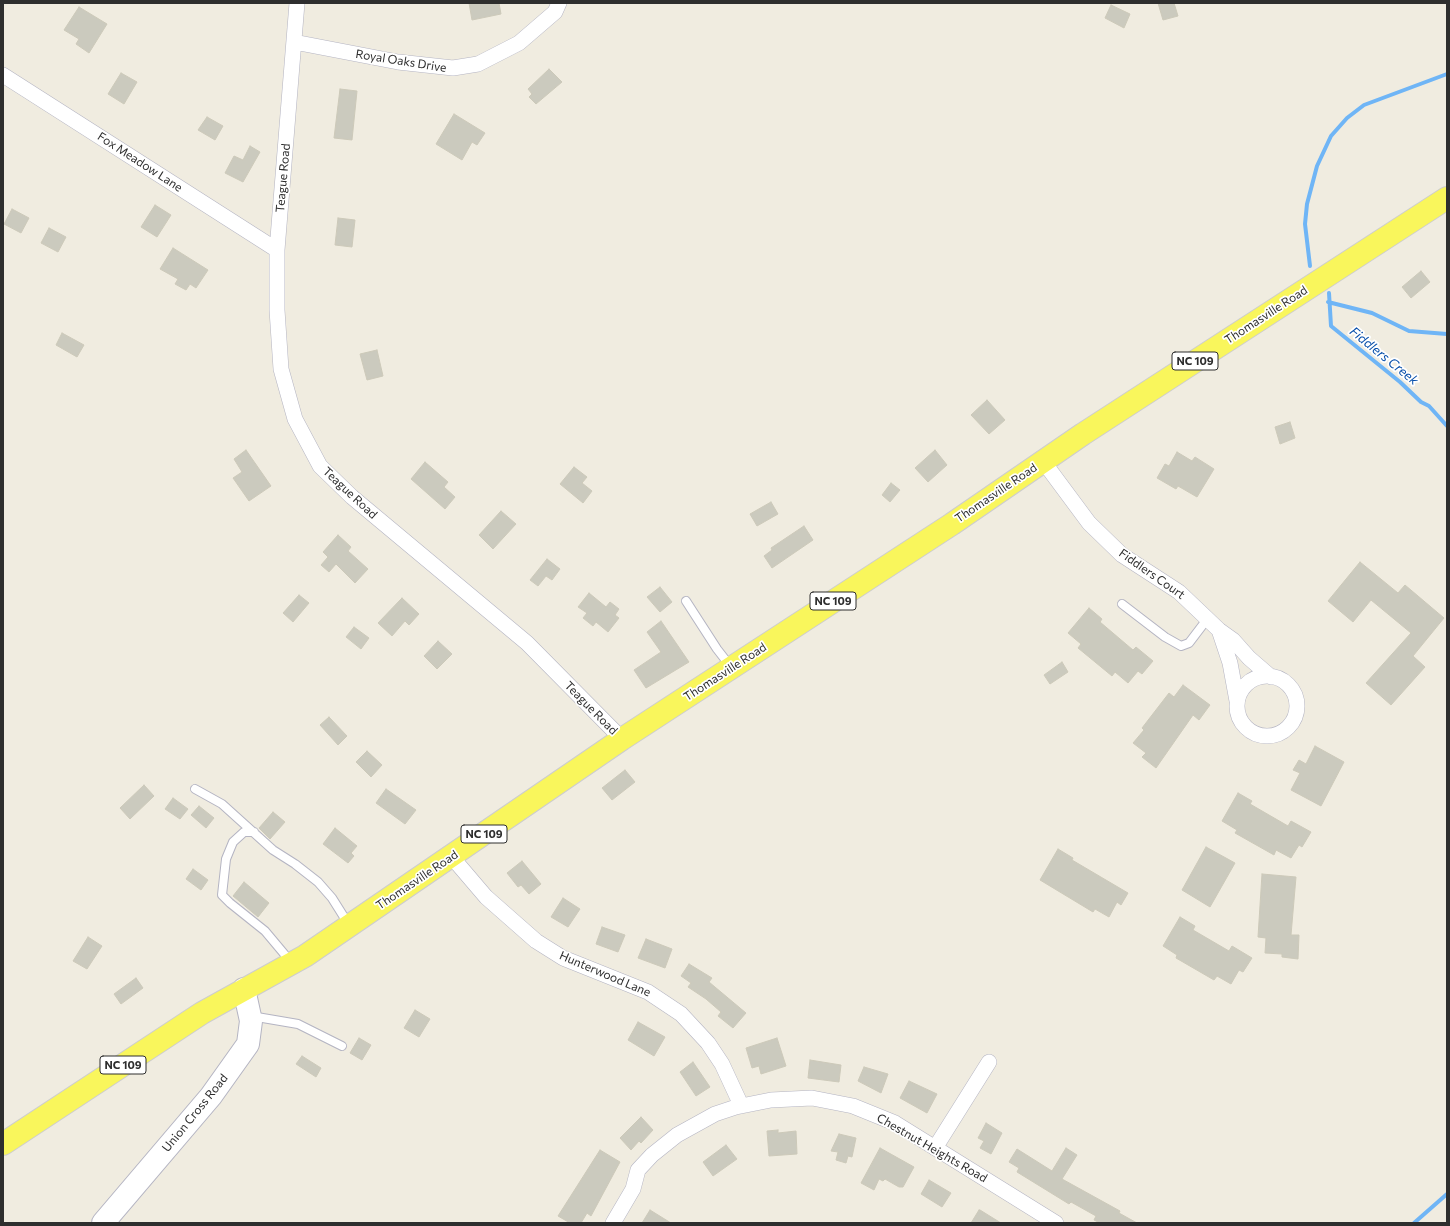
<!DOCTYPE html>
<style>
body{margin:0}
#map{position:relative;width:1450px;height:1226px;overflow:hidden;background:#f0ece0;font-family:Commissioner,sans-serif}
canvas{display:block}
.frame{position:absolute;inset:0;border:4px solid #2e2e2e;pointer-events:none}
</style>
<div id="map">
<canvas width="1450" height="1226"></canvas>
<div class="frame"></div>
</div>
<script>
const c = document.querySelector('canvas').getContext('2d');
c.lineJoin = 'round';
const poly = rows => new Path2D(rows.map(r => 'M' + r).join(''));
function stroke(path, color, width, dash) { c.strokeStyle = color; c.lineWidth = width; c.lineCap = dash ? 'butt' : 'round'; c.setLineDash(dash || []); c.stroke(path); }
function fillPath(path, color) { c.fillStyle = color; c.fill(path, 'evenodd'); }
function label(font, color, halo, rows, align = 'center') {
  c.font = font + ' Commissioner,sans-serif'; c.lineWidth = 3.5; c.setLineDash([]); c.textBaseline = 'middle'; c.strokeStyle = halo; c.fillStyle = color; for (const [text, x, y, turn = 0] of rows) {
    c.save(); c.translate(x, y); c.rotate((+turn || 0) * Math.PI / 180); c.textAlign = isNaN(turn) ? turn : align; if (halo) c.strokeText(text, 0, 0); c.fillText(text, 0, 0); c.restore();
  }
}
stroke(poly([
 [1310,266,1305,224,1307,204,1317,166,1331,136,1347,118,1364,105,1447,74],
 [1329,293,1331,326,1400,382,1421,402,1429,406,1447,426],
 [1328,302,1372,313,1409,331,1447,334],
 [1414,1223,1447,1194]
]), '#6fb5f6', 4);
const building = poly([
 [469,3,499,3,501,14,472,20,469,3],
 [1158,3,1174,3,1178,16,1163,20,1158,3],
 [1111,5,1130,14,1124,28,1105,18,1111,5],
 [79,7,107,24,89,53,76,44,79,39,64,30,79,7],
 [549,69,562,82,536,104,529,97,532,94,528,89,549,69],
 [121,73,137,82,124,104,108,94,121,73],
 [340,89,357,91,352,140,334,138,340,89],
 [454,114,485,133,477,145,472,142,462,160,436,144,454,114],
 [207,117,223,126,215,140,198,130,207,117],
 [250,146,260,152,243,182,225,173,234,156,243,160,250,146],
 [155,205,171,215,157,237,141,227,155,205],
 [12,209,29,218,21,233,4,224,12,209],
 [338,218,355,220,352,247,335,245,338,218],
 [49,228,66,237,58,252,41,243,49,228],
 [173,248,208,270,196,288,190,284,186,290,175,284,178,279,160,269,173,248],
 [1421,271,1430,282,1411,298,1402,287,1421,271],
 [62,333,84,345,77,357,56,345,62,333],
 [377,350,383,376,367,380,360,354,377,350],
 [987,400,1005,420,989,434,971,415,987,400],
 [1290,422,1295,438,1280,444,1275,427,1290,422],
 [246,450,271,486,249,501,233,478,242,472,234,459,246,450],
 [935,450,947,465,928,482,915,468,935,450],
 [1177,452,1192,461,1195,457,1214,469,1197,497,1178,486,1176,489,1157,478,1165,464,1169,466,1177,452],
 [425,462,448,482,444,487,455,497,445,509,411,479,425,462],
 [574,467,587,477,582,483,592,491,583,503,560,484,574,467],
 [891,483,900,490,890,502,882,495,891,483],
 [771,502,778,514,757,526,750,514,771,502],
 [501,511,516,524,493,549,479,535,501,511],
 [804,526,813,540,772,568,764,556,772,550,771,548,804,526],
 [338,535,351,547,348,551,368,569,355,583,336,564,329,572,321,565,328,557,323,552,338,535],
 [547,559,560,569,552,580,546,576,538,586,530,580,547,559],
 [1360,562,1398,593,1405,585,1444,618,1413,656,1425,667,1391,705,1366,683,1411,633,1371,600,1353,622,1328,601,1360,562],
 [660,587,672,602,660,612,647,597,660,587],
 [589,593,606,607,610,602,619,609,615,615,619,618,608,632,596,622,593,626,583,618,587,613,578,607,589,593],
 [299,595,309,603,293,622,283,613,299,595],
 [402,598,419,614,409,625,405,621,392,636,378,623,402,598],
 [1089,608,1102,619,1100,622,1133,650,1136,647,1153,661,1142,674,1138,671,1128,683,1115,672,1112,676,1078,648,1081,644,1068,633,1089,608],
 [661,621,689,662,646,688,634,670,661,652,647,632,661,621],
 [354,627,369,638,361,649,346,637,354,627],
 [438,641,452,654,437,669,424,656,438,641],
 [1062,662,1068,672,1050,684,1044,675,1062,662],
 [1183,685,1210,705,1199,720,1193,715,1156,768,1142,757,1146,753,1133,743,1144,730,1142,728,1169,693,1174,697,1183,685],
 [329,717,347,736,338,745,320,725,329,717],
 [1315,746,1344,762,1321,806,1291,790,1300,773,1293,770,1299,760,1306,764,1315,746],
 [367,751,382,765,371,777,356,762,367,751],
 [625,770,635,782,612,800,602,788,625,770],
 [144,785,154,796,130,819,120,808,144,785],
 [386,789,416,810,405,824,376,803,386,789],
 [1238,793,1252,801,1250,804,1288,826,1291,821,1311,832,1302,847,1299,845,1291,858,1276,850,1274,855,1235,833,1237,830,1222,821,1238,793],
 [173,798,188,809,180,819,165,809,173,798],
 [199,806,214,818,206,828,191,815,199,806],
 [273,812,285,822,270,839,259,828,273,812],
 [335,828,357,846,351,853,354,856,348,863,323,844,335,828],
 [1206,847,1235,863,1210,907,1182,890,1206,847],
 [1058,849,1073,858,1072,860,1128,893,1121,905,1117,902,1109,917,1095,909,1093,912,1040,880,1058,849],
 [522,861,541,884,529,894,521,885,518,887,507,873,522,861],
 [193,869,208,880,201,890,186,879,193,869],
 [1262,874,1296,877,1291,935,1299,935,1298,959,1282,957,1282,954,1265,953,1266,938,1258,937,1262,874],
 [244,882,269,903,258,917,233,896,244,882],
 [563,898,580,909,568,927,551,917,563,898],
 [1180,917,1195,926,1193,930,1229,951,1232,946,1252,958,1243,972,1239,970,1231,984,1217,976,1214,980,1176,958,1177,955,1163,946,1180,917],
 [602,927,625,935,618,952,596,944,602,927],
 [88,937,102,946,87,969,73,961,88,937],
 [646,939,672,949,665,968,638,958,646,939],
 [689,964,712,978,709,982,746,1013,733,1028,718,1016,721,1012,706,999,688,987,691,983,681,976,689,964],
 [136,978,143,988,121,1004,114,994,136,978],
 [415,1010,430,1019,419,1037,404,1028,415,1010],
 [638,1022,665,1037,654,1056,628,1040,638,1022],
 [359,1038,371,1045,362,1060,350,1053,359,1038],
 [777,1038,786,1066,761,1074,759,1066,752,1068,746,1048,777,1038],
 [302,1056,321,1068,316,1077,296,1064,302,1056],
 [810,1060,841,1065,839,1082,808,1078,810,1060],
 [693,1062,710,1087,696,1096,680,1072,693,1062],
 [864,1067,888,1074,881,1093,858,1081,864,1067],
 [909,1081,937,1094,927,1113,900,1098,909,1081],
 [641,1117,653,1130,641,1143,639,1141,631,1150,620,1138,641,1117],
 [986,1123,1002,1133,991,1154,980,1148,984,1141,978,1138,986,1123],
 [778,1130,778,1133,796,1131,797,1154,769,1156,767,1131,778,1130],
 [839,1134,856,1138,852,1157,848,1156,846,1163,836,1160,838,1152,831,1151,839,1134],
 [726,1145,737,1159,713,1176,703,1162,726,1145],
 [880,1148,914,1167,903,1187,899,1187,885,1179,883,1181,879,1179,874,1190,861,1183,880,1148],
 [1066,1148,1077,1155,1062,1179,1120,1211,1119,1213,1137,1223,1100,1223,1094,1220,1096,1216,1071,1202,1069,1204,1017,1172,1019,1168,1009,1162,1017,1149,1052,1171,1066,1148],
 [600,1150,620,1162,591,1216,587,1213,581,1223,570,1223,558,1216,600,1150],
 [929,1180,951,1193,942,1207,921,1194,929,1180],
 [650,1210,671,1223,642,1223,650,1210],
 [979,1210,980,1210,1001,1223,971,1223,979,1210]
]);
fillPath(building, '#cbcabe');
stroke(building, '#ccc9b9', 1);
const service = poly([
 [686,601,717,649,731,667],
 [1122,604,1165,637,1181,646,1189,643,1208,618],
 [195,789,222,804,273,850,295,864,318,882,332,898,349,925],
 [254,832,244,832,233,842,226,859,222,895,230,903,265,931,291,962],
 [251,1016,298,1024,342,1046]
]);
const minor = poly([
 [297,3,277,250,277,310,281,369,295,419,320,466,352,497,527,643,622,739],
 [294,42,398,62,453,68,478,64,519,43,555,12,559,3],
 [3,75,277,250],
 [1043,461,1089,523,1122,555,1179,592,1219,630,1233,640,1249,658,1271,677],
 [1219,630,1230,663,1237,701],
 '1237 706a30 30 0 1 1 60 0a30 30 0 1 1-60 0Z',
 [451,856,486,897,536,941,563,958,648,992,681,1014,708,1043,722,1064,741,1105],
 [935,1148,989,1062],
 [613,1223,633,1189,638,1170,652,1155,677,1135,715,1114,736,1107,771,1100,812,1098,853,1106,895,1123,1056,1223]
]);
const secondary = poly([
 [103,1223,211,1096,248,1044,251,1021,244,989]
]);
const primary = poly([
 [3,1144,202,1013,305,956,622,739,952,524,1083,434,1447,198]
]);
stroke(service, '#b4b4c2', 10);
stroke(minor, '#b4b4c2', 16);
stroke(secondary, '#b4b4c2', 24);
stroke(primary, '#cdcdcd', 24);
stroke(service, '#fff', 8);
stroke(minor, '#fff', 15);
stroke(secondary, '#fff', 22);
stroke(primary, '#f9f65c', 22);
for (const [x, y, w] of [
 [1195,361,46],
 [833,601,46],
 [484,834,46],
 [123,1065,46]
]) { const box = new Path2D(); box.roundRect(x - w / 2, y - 9, w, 18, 3); c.fillStyle = '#fff'; c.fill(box); stroke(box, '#2e2e2e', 1); }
label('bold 11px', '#2e2e2e', null, [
 ["NC 109",1195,361],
 ["NC 109",833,601],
 ["NC 109",484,834],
 ["NC 109",123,1065]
]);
label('12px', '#2e2e2e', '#fff', [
 ["Royal Oaks Drive",401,61,9],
 ["Fox Meadow Lane",140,162,33],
 ["Teague Road",283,178,-85],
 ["Thomasville Road",1266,315,-33],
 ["Teague Road",350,493,43],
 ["Thomasville Road",996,493,-34],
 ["Fiddlers Court",1152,574,35],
 ["Thomasville Road",725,672,-33],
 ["Teague Road",591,708,45],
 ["Thomasville Road",417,880,-34],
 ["Hunterwood Lane",605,974,23],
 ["Union Cross Road",195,1113,-51],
 ["Chestnut Heights Road",932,1148,30]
]);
label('italic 13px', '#064eaa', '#fff', [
 ["Fiddlers Creek",1384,356,39]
]);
</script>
